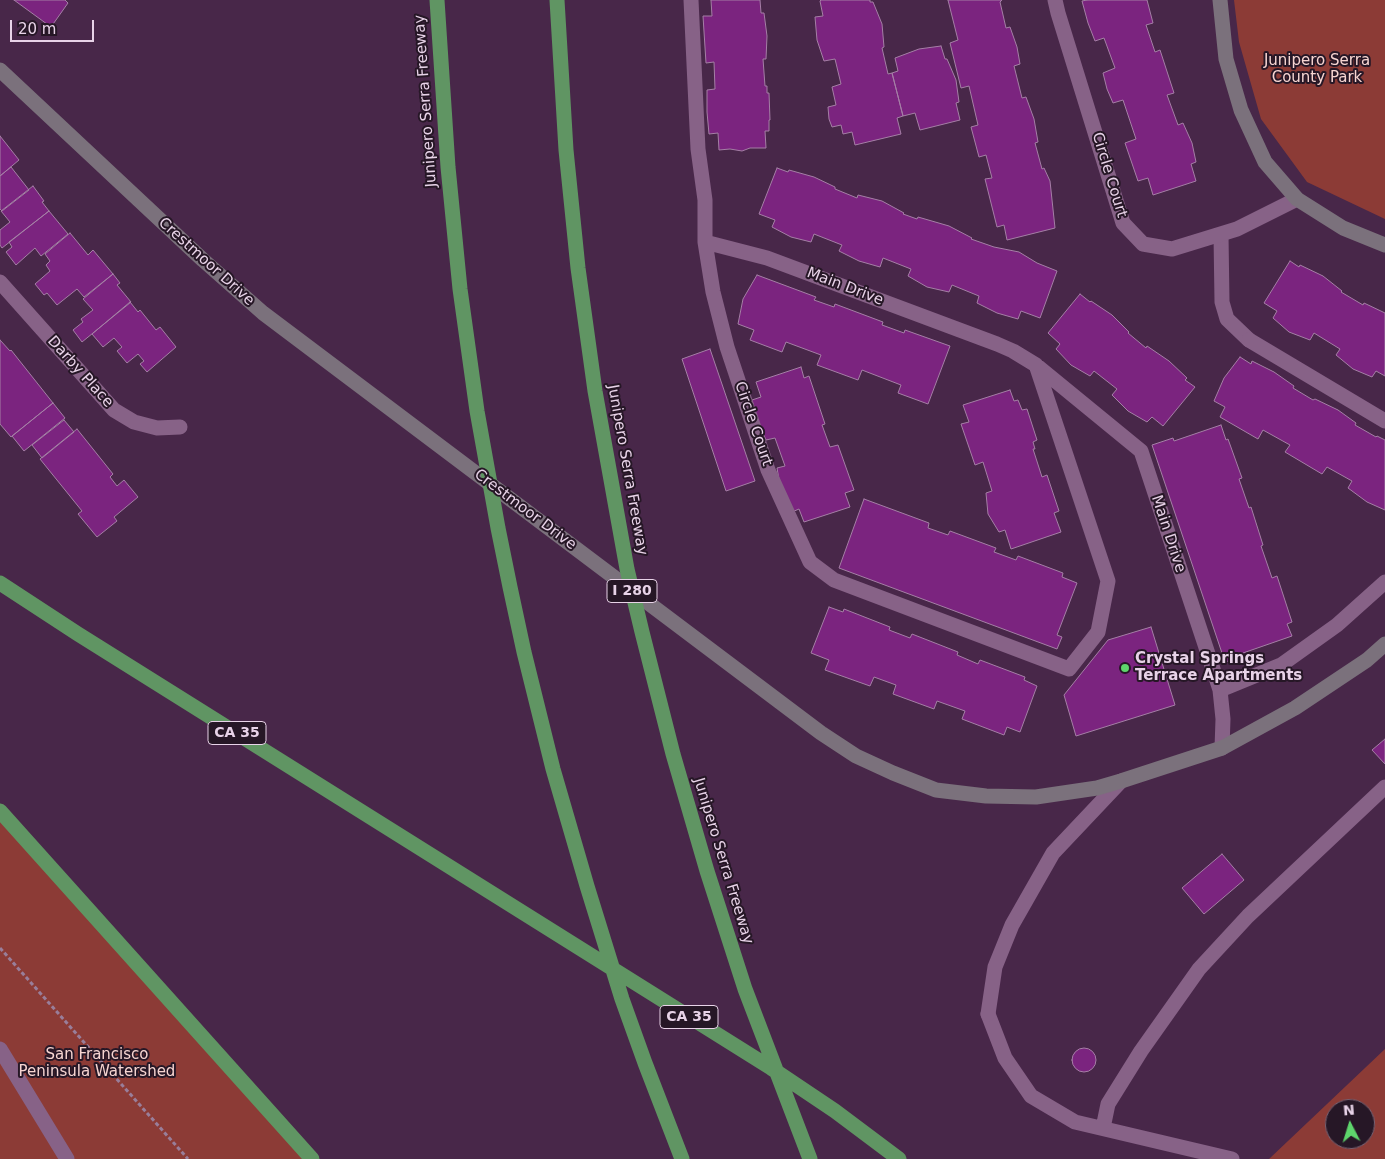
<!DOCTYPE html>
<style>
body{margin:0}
#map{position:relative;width:1385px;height:1159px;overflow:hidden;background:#482749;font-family:"DejaVu Sans",sans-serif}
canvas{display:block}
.north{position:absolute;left:1325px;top:1099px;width:50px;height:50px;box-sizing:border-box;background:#261726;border:1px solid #746274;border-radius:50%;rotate:355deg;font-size:14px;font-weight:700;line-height:20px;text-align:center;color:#e8d3e8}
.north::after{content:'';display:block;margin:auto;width:18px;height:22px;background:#5ed56c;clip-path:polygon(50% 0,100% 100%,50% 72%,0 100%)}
.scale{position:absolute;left:10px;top:20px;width:84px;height:22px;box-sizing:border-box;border:2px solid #e8d3e8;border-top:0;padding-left:6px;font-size:15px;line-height:18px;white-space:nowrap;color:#e8d3e8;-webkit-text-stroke:4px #261726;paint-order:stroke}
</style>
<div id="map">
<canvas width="1385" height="1159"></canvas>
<div class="north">N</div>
<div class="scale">20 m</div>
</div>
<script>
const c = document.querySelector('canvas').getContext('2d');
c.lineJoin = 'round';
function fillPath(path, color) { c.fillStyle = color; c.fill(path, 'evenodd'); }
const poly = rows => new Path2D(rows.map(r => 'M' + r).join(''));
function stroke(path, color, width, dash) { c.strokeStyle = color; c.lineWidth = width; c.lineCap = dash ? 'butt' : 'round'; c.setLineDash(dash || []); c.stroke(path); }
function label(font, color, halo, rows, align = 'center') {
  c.font = font + ' "DejaVu Sans",sans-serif'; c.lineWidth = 4; c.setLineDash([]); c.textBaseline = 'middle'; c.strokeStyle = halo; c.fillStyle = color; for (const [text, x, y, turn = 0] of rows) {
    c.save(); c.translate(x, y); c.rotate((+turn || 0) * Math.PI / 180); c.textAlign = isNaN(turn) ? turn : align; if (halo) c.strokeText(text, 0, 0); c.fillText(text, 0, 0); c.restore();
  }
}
fillPath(poly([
 [1234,0,1385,0,1385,219,1307,182,1261,119,1239,42],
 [0,811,312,1159,0,1159],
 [1385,1049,1385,1159,1269,1159],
 [1335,1109,1365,1109,1365,1139,1335,1139]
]), '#8c3b36');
const building = poly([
 [14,0,65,0,68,3,51,27,14,0],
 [711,0,760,0,761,13,764,13,767,36,766,59,763,59,765,86,767,86,767,93,769,93,770,120,769,120,769,131,765,131,766,148,750,148,742,151,730,149,719,150,718,133,709,134,707,112,707,90,715,89,714,62,706,63,703,16,712,16,711,0],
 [821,0,870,0,870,2,873,2,882,24,884,47,882,48,888,74,892,73,903,116,897,118,901,134,855,145,852,132,843,134,841,125,832,127,829,119,828,107,836,105,832,87,841,84,835,59,824,61,817,40,815,17,823,16,820,1,821,0],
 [948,0,1002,0,1000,2,1006,28,1010,27,1017,47,1020,64,1014,66,1022,98,1026,97,1034,119,1038,142,1035,143,1042,169,1044,168,1050,181,1055,228,1007,240,1004,225,997,227,985,179,992,178,986,155,979,157,971,127,978,125,969,86,961,88,950,43,958,40,948,0],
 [1087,0,1147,0,1153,23,1146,25,1155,52,1160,50,1174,93,1167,95,1178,125,1183,123,1192,143,1196,162,1191,164,1196,181,1153,195,1148,178,1138,181,1125,143,1136,139,1123,100,1113,103,1107,89,1103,73,1115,68,1104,38,1095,41,1088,23,1082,1,1087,0],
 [941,46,945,59,947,59,956,80,959,102,956,103,960,120,920,130,915,113,903,116,892,73,898,71,895,58,919,49,941,46],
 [0,136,19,160,0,176,0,136],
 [11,167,29,190,2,211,0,209,0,176,11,167],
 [777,168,788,172,789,170,814,177,835,187,835,189,857,198,858,195,882,201,904,213,903,214,917,219,918,217,949,226,972,238,971,239,994,247,1019,252,1037,263,1057,271,1040,318,1021,311,1018,319,997,313,977,303,979,296,952,285,949,292,927,287,908,276,911,269,883,258,880,267,859,261,839,251,842,245,814,234,811,242,791,237,772,227,775,220,759,214,777,168],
 [33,186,44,201,42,202,49,211,2,248,0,245,0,230,10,222,1,211,33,186],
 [49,211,68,234,41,256,35,248,16,265,6,252,12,247,9,242,49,211],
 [70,233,88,255,93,250,113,274,84,297,77,289,57,305,47,293,44,295,35,284,50,271,46,265,50,261,45,254,70,233],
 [1290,261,1299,267,1300,265,1323,276,1342,291,1341,292,1363,305,1364,303,1385,313,1385,376,1376,371,1372,377,1353,369,1336,355,1340,349,1314,333,1310,340,1289,332,1273,318,1277,311,1264,303,1290,261],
 [113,274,120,283,117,285,131,302,82,342,73,330,83,322,81,319,93,310,83,299,113,274],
 [757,275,816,297,814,300,834,307,835,304,883,322,882,325,904,333,905,330,950,346,928,404,898,393,901,385,862,370,858,380,817,365,821,355,786,342,782,352,750,340,754,330,738,324,743,299,757,275],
 [1080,294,1090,302,1091,301,1112,315,1129,332,1128,333,1146,348,1147,346,1169,361,1187,378,1185,380,1195,387,1163,426,1152,417,1147,422,1128,411,1112,395,1117,389,1094,371,1090,376,1071,365,1056,349,1060,344,1048,333,1080,294],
 [130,302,138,312,140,310,156,330,160,327,176,347,147,372,140,364,144,361,138,354,127,363,117,351,122,347,114,338,103,347,92,334,130,302],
 [0,340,10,351,11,350,53,403,11,437,0,424,0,340],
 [710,349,755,481,726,491,682,359,710,349],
 [1240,357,1251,364,1252,361,1274,372,1294,386,1293,388,1313,400,1315,399,1338,410,1356,423,1355,425,1376,437,1377,436,1385,440,1385,510,1367,502,1348,488,1352,481,1327,467,1322,474,1285,452,1290,445,1263,430,1258,439,1220,417,1225,407,1214,401,1224,378,1240,357],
 [801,367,804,378,809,376,825,424,822,425,830,447,838,445,854,490,845,493,850,507,804,522,799,509,792,512,781,491,777,468,785,466,775,438,766,440,757,420,752,400,761,397,756,382,801,367],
 [1010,390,1014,401,1018,400,1022,410,1027,409,1037,440,1033,442,1035,449,1033,449,1042,477,1047,475,1059,511,1054,513,1061,532,1011,549,1005,530,999,532,988,514,986,493,992,491,983,462,975,465,961,424,969,422,963,405,1010,390],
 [53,403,65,418,24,451,12,436,53,403],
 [64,420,74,432,42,458,32,445,64,420],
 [1221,425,1226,440,1228,439,1242,478,1239,479,1249,508,1251,507,1263,545,1261,546,1272,578,1277,576,1292,622,1287,624,1292,636,1243,653,1244,656,1225,662,1152,445,1173,438,1174,441,1221,425],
 [77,429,113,474,110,477,117,486,124,480,138,497,114,517,117,521,97,537,78,514,82,511,40,459,77,429],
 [864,499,929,523,928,528,948,535,950,531,996,548,994,552,1016,560,1018,556,1063,573,1062,577,1077,583,1057,635,1062,637,1057,649,839,568,864,499],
 [829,607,843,612,844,609,890,627,889,630,910,638,912,634,958,652,957,655,978,664,980,660,1025,677,1024,680,1037,686,1020,732,1007,727,1004,735,962,719,965,711,937,701,934,709,893,694,896,685,874,677,870,686,825,670,829,660,811,653,829,607],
 [1151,627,1175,705,1076,736,1064,695,1108,640,1151,627],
 [1385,739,1385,764,1372,750,1385,739],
 [1222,854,1244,880,1204,914,1182,888,1222,854],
 '1072 1060a12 12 0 1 1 24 0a12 12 0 1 1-24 0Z'
]);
fillPath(building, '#7b247f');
stroke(building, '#a57fa6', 1);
stroke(poly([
 [0,948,188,1159]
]), '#997e9a', 3, [4, 2.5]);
stroke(poly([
 [1221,235,1222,302,1227,319,1249,340],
 [988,1014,1005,1058,1031,1096,1075,1122,1232,1159],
 [0,1049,67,1159],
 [1103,1128,1108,1104,1141,1051,1199,969,1248,916,1385,787]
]), '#876287', 15);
stroke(poly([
 [691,0,698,149,705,200,705,242,713,292,727,347,768,470,810,562,834,580,1069,669,1098,632,1108,581,1036,365],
 [1055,0,1058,13,1123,223,1143,244,1172,249,1237,229,1297,199],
 [705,242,767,258,997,344,1013,351,1036,365,1141,451,1220,690,1223,719,1222,748],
 [0,282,114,410,134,422,157,428,180,427],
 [1249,340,1385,421],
 [1220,690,1281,665,1337,625,1385,582],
 [988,1014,995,967,1012,925,1053,853,1121,781]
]), '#876287', 15);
stroke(poly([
 [1220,0,1226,59,1241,110,1265,162,1297,199,1343,228,1385,245],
 [0,70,203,260,263,313,821,733,856,756,893,773,936,790,986,796,1036,797,1097,788,1121,781,1222,748,1295,708,1367,660,1385,644]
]), '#7b717c', 15);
stroke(poly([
 [437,0,448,167,460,289,477,411,498,528,510,587,524,652,553,769,587,886,622,999,645,1063,682,1159],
 [557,0,566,150,578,268,595,391,627,569,642,632,673,754,707,871,745,989,810,1159],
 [0,583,78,634,771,1068,835,1111,899,1159],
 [0,811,312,1159]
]), '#609563', 15);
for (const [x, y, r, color] of [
 [1125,668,5,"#5ed56c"]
]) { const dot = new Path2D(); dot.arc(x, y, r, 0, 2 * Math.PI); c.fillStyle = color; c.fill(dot); stroke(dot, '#261726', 2); }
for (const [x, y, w] of [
 [632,591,50],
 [237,733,58],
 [689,1017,58]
]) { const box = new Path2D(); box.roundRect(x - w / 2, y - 11.5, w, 23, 4); c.fillStyle = '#261726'; c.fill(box); stroke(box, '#e8d3e8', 1); }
label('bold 14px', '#e8d3e8', null, [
 ["I 280",632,591],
 ["CA 35",237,733],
 ["CA 35",689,1017]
]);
label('15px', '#f7d5d1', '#261726', [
 ["Junipero Serra",1317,61],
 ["County Park",1317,78],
 ["San Francisco",97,1055],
 ["Peninsula Watershed",97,1072]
]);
label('15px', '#e8d3e8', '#261726', [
 ["Junipero Serra Freeway",426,101,-94],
 ["Circle Court",1109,175,73],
 ["Crestmoor Drive",206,262,42],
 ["Main Drive",845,287,21],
 ["Darby Place",80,372,48],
 ["Circle Court",753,424,71],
 ["Junipero Serra Freeway",627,470,80],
 ["Crestmoor Drive",525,510,37],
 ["Main Drive",1168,534,72],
 ["Junipero Serra Freeway",723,861,73]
]);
label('bold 15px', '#e8d3e8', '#261726', [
 ["Crystal Springs",1135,659],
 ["Terrace Apartments",1135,676]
], 'left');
</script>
